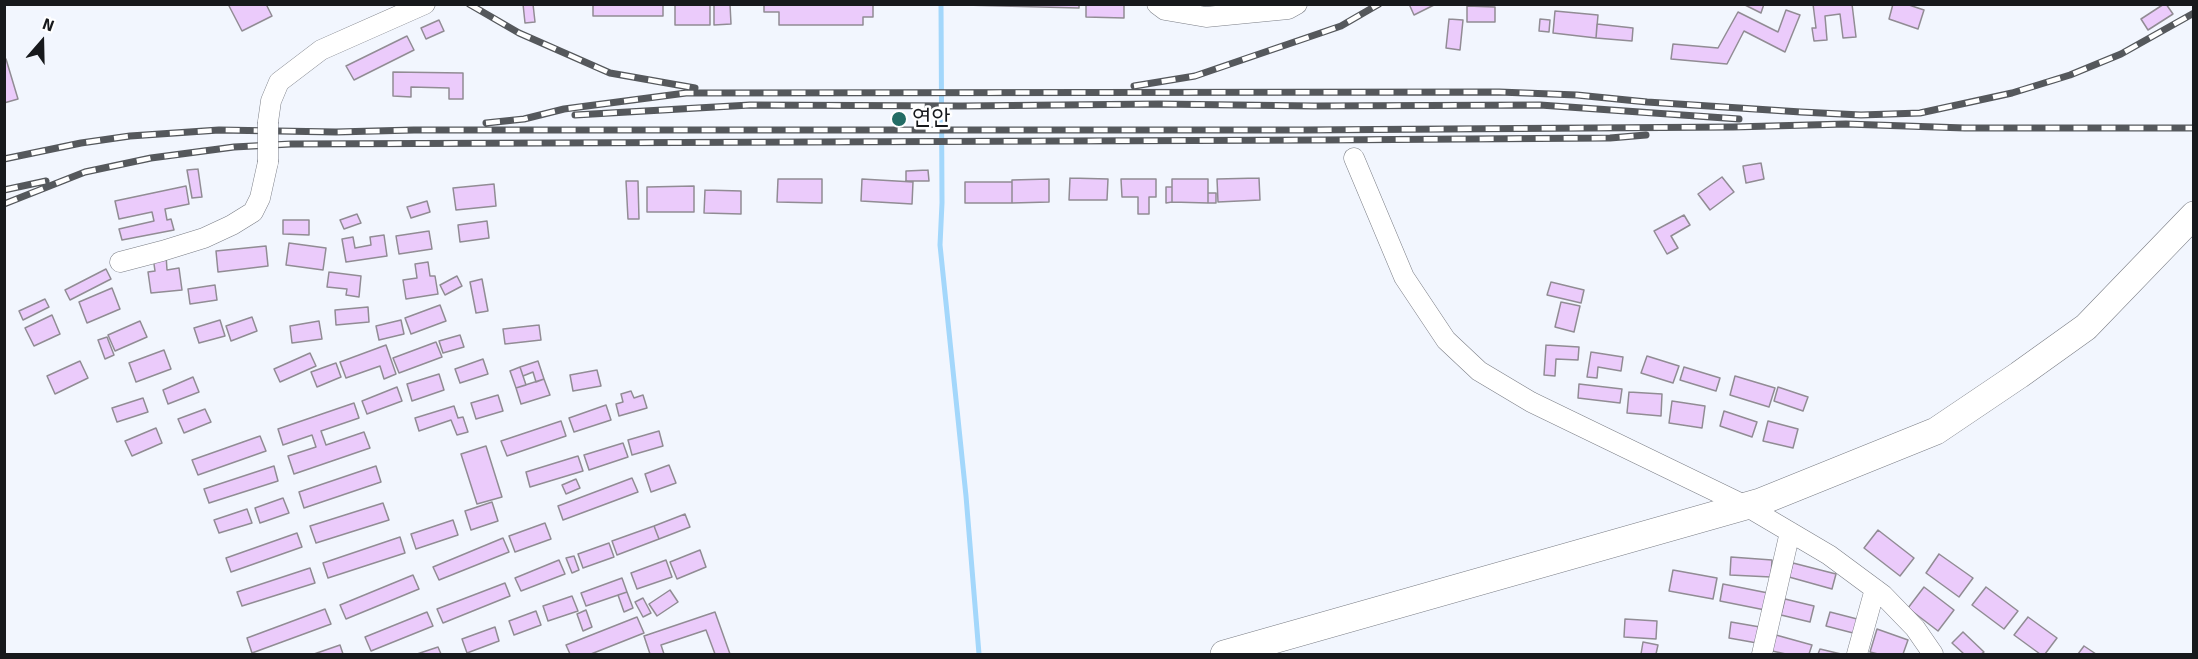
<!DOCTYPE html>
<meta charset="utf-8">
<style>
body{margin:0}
#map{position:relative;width:2198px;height:659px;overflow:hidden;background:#f2f6fe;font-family:Signika,sans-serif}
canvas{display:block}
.frame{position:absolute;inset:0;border:6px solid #17191c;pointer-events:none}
.north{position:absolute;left:12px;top:12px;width:60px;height:60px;-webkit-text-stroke:4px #fff;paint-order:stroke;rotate:20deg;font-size:16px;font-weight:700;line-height:24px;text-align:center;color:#17191c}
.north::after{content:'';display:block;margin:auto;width:21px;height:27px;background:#17191c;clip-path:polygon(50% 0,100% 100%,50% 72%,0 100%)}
</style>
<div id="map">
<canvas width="2198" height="659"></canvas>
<div class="frame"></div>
<div class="north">N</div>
</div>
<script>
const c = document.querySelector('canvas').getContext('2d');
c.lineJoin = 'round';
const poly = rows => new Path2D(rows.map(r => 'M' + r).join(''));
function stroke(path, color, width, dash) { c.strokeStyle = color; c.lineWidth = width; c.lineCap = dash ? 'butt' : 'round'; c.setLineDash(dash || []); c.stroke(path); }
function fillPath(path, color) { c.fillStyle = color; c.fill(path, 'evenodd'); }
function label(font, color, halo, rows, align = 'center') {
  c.font = font + ' Signika,"Noto Sans KR",sans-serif'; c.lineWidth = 5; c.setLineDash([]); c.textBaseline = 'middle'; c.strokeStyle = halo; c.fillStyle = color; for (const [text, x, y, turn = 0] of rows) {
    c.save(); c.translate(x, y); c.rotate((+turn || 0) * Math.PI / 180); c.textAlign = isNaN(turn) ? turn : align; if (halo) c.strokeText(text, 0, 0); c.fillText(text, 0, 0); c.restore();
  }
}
stroke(poly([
 [941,4,942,203,940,245,966,496,979,654]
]), '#a3d7fb', 5);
const building = poly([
 [228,4,266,4,272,16,242,31,228,4],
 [523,4,533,4,535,22,525,23,523,4],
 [593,4,663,4,663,16,593,16,593,4],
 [675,4,710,5,710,25,675,25,675,4],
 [730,4,731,24,714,25,714,5,730,4],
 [764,4,873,4,873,17,863,17,863,25,779,25,779,12,764,12,764,4],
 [925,4,1079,4,1079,8,925,4],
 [1086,4,1124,4,1124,18,1086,17,1086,4],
 [1409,4,1436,4,1414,15,1409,4],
 [1743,4,1764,4,1761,13,1743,4],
 [1813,4,1852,4,1856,37,1843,38,1840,14,1825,16,1827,40,1814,41,1812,28,1816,28,1813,4],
 [1893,4,1906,4,1924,10,1918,29,1889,19,1893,4],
 [2164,4,2166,4,2173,14,2148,30,2141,19,2164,4],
 [1467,6,1495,7,1495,22,1467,22,1467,6],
 [1786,10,1800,15,1785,52,1744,31,1727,64,1671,59,1673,44,1718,48,1738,12,1778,32,1786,10],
 [1555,11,1598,15,1596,38,1553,33,1555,11],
 [1449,19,1463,20,1460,50,1446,48,1449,19],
 [1540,19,1550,20,1549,32,1539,31,1540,19],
 [439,20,444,31,426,39,421,28,439,20],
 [1597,24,1633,28,1632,41,1596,38,1597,24],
 [407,36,414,50,354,80,346,66,407,36],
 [4,59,6,59,18,99,4,103,4,59],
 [393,72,463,73,463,99,449,99,449,88,411,87,411,97,393,96,393,72],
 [1761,163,1764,179,1746,183,1743,166,1761,163],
 [198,169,202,197,192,198,187,170,198,169],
 [928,170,929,181,906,181,906,171,928,170],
 [1722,177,1734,192,1710,210,1698,194,1722,177],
 [1070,178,1108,179,1107,200,1069,200,1070,178],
 [1259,178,1260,200,1218,202,1217,179,1259,178],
 [778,179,822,179,822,203,777,202,778,179],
 [862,179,913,182,912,204,861,201,862,179],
 [1049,179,1049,202,1012,203,1012,180,1049,179],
 [1121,179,1156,179,1156,197,1149,197,1149,214,1138,214,1138,197,1122,197,1121,179],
 [1172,179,1208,179,1208,203,1172,202,1172,179],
 [626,181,638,181,639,219,628,219,626,181],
 [965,182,1012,182,1012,203,965,203,965,182],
 [494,184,496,206,456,210,453,188,494,184],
 [186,186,189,204,165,209,167,220,171,219,174,230,122,240,119,229,154,221,152,212,119,219,115,201,186,186],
 [694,186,694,212,647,212,647,187,694,186],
 [1166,187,1172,187,1172,202,1166,203,1166,187],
 [705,190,741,191,741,214,704,213,705,190],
 [1208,193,1216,193,1216,203,1208,203,1208,193],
 [427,201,430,212,411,218,407,207,427,201],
 [357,214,361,223,344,229,340,220,357,214],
 [1684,215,1690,225,1671,236,1678,248,1667,254,1654,231,1684,215],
 [283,220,309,220,309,235,283,234,283,220],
 [487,221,489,238,460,242,458,225,487,221],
 [429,231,432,249,399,254,396,236,429,231],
 [384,235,387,256,346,262,342,239,353,237,355,248,371,245,370,237,384,235],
 [289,243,326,248,323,270,286,265,289,243],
 [266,246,268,266,218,272,216,251,266,246],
 [166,255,167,270,179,268,182,290,151,293,148,272,155,271,153,257,166,255],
 [428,262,430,276,435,276,438,294,406,299,403,280,417,278,415,264,428,262],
 [106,269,111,279,70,300,65,290,106,269],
 [329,272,361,276,359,297,346,295,347,289,327,287,329,272],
 [457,276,462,286,445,295,440,285,457,276],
 [482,279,488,311,476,313,470,282,482,279],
 [1551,282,1584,290,1581,303,1547,295,1551,282],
 [215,285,217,300,190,304,188,289,215,285],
 [112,288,120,309,87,323,79,302,112,288],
 [45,299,49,307,23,320,19,311,45,299],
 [1561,302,1580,306,1574,332,1555,327,1561,302],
 [440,305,446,321,411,334,405,318,440,305],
 [368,307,369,322,336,325,335,310,368,307],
 [52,315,60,334,34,346,25,328,52,315],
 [252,317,257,331,231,341,226,326,252,317],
 [220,320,225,336,199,343,194,328,220,320],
 [401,320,404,334,379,340,376,326,401,320],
 [140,321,147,337,115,351,108,335,140,321],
 [319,321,322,339,292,343,290,326,319,321],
 [539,325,541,340,505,344,503,329,539,325],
 [460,335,464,347,443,353,439,341,460,335],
 [107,337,114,355,105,359,98,340,107,337],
 [436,342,442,357,399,373,393,358,436,342],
 [386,345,396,374,384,379,380,366,346,378,340,362,386,345],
 [1546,345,1579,347,1578,360,1556,359,1555,376,1544,375,1546,345],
 [164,350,171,369,136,382,129,363,164,350],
 [1591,352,1623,357,1621,371,1598,367,1597,378,1587,377,1591,352],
 [310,353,316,366,280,382,274,369,310,353],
 [1647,356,1679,366,1673,383,1641,373,1647,356],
 [483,359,488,374,460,383,455,369,483,359],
 [80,361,88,378,55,394,47,376,80,361],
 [538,361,544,379,536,382,533,372,523,376,520,367,538,361],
 [336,363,341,377,317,387,311,372,336,363],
 [520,367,526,385,516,388,510,371,520,367],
 [1684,367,1720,378,1716,391,1680,380,1684,367],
 [597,370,601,386,573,391,570,375,597,370],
 [439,374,444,390,412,401,407,384,439,374],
 [1735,376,1775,388,1769,407,1730,395,1735,376],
 [193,377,199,392,168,404,163,390,193,377],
 [544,379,550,395,521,404,516,388,544,379],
 [1579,384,1622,389,1620,403,1578,398,1579,384],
 [397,387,402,401,367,414,362,401,397,387],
 [1778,387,1808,397,1803,411,1774,401,1778,387],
 [631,391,634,398,643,395,647,408,619,416,616,404,623,402,621,394,631,391],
 [1629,392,1662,394,1661,416,1627,413,1629,392],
 [498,395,503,411,476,419,471,403,498,395],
 [143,398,148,412,117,422,112,408,143,398],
 [1672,401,1705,406,1702,428,1669,423,1672,401],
 [354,403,359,418,321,431,326,445,364,432,370,448,294,474,288,456,316,447,312,435,283,445,278,429,354,403],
 [606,405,611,420,574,432,569,418,606,405],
 [454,406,458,418,463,417,468,432,457,435,451,420,419,431,415,418,454,406],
 [205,409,211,422,184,433,178,419,205,409],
 [1724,411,1757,422,1752,437,1720,426,1724,411],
 [561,421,566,436,507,456,501,441,561,421],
 [1768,421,1798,429,1793,448,1763,441,1768,421],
 [156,428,162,443,132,456,125,441,156,428],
 [659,431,663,446,632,455,628,440,659,431],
 [260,436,266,451,198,475,192,460,260,436],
 [623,443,628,457,589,470,584,455,623,443],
 [486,446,502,497,477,504,461,454,486,446],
 [578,456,583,471,530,487,526,472,578,456],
 [669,465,676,483,651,492,645,474,669,465],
 [274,466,278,481,209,503,204,489,274,466],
 [376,466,381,482,304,508,299,492,376,466],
 [632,478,638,492,563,520,558,506,632,478],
 [576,479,580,488,566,494,562,485,576,479],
 [283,498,289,513,260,523,255,508,283,498],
 [492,502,498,521,471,530,465,511,492,502],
 [383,503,389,520,316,543,310,526,383,503],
 [247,509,252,523,219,533,214,520,247,509],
 [685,514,690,527,659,539,654,526,685,514],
 [453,520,458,535,416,549,411,534,453,520],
 [545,523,551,539,515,552,509,536,545,523],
 [654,526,659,539,617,555,612,541,654,526],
 [1878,530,1914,558,1900,576,1864,548,1878,530],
 [297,533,302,547,231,572,226,558,297,533],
 [400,537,405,553,328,578,323,563,400,537],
 [503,538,509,552,439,580,433,567,503,538],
 [609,543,614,557,583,568,578,554,609,543],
 [700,550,706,567,677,579,670,562,700,550],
 [1939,554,1973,578,1959,597,1926,573,1939,554],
 [574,556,579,570,572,573,566,558,574,556],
 [1731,557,1772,560,1771,577,1730,575,1731,557],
 [559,560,565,574,521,591,515,578,559,560],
 [666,560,672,577,637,589,631,573,666,560],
 [1793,563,1836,574,1832,589,1789,577,1793,563],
 [310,568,315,583,242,606,237,592,310,568],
 [1673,570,1717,578,1713,599,1669,591,1673,570],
 [413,575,419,589,346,619,340,605,413,575],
 [622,578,627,592,586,606,581,593,622,578],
 [505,583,510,596,443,623,437,609,505,583],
 [1723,584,1768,593,1765,610,1720,601,1723,584],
 [1924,587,1954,610,1938,631,1908,608,1924,587],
 [1986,587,2018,611,2004,629,1972,605,1986,587],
 [670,590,678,602,657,616,649,604,670,590],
 [627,592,633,608,624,612,618,595,627,592],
 [572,596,578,611,548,621,543,606,572,596],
 [643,598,651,613,643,617,635,602,643,598],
 [1785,599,1814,606,1810,622,1781,615,1785,599],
 [325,609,331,624,252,653,247,638,325,609],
 [586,610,592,627,583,631,577,614,586,610],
 [536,611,541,625,514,635,509,621,536,611],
 [427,612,433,626,371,651,365,637,427,612],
 [715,612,730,654,715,654,706,630,661,645,664,654,650,654,644,636,715,612],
 [1830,612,1861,620,1857,634,1826,626,1830,612],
 [637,617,644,633,591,654,570,654,566,645,637,617],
 [2028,617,2057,638,2045,654,2040,654,2014,635,2028,617],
 [1625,619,1657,621,1656,639,1624,637,1625,619],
 [1731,622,1760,627,1757,643,1729,638,1731,622],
 [495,627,499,641,467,653,462,639,495,627],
 [1877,629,1908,640,1903,654,1878,654,1870,652,1877,629],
 [1963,632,1984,652,1981,654,1964,654,1952,643,1963,632],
 [1776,635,1812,645,1809,654,1786,654,1772,651,1776,635],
 [1643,642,1658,645,1656,654,1641,654,1643,642],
 [340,645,343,654,314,654,340,645],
 [2084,646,2096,654,2078,654,2084,646],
 [438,647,441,654,417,654,438,647],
 [1820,649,1841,654,1818,654,1820,649]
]);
fillPath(building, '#ebcbfb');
stroke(building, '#918c94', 1.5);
const street = poly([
 [1157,4,1165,10,1206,17,1288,9,1297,4],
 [268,122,271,101,279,82,321,50,425,4],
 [1354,158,1404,277,1446,340,1479,371,1531,402,1746,506,1829,555,1883,595,1915,628,1933,654],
 [120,262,162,251,204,238,232,225,253,212,260,198,268,162],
 [1762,654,1790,532],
 [1857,654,1875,589]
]);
const secondary = poly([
 [1224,654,1760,502,1936,431,2019,375,2086,327,2194,215]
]);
stroke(street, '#7a7d85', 21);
stroke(secondary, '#7a7d85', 28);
stroke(street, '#fff', 20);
stroke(secondary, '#fff', 27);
const rail = poly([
 [469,4,519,33,610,73,695,88],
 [1134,86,1195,76,1341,26,1379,4],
 [575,115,750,105,962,106,1159,104,1314,106,1540,105,1739,119],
 [486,123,524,119,564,109,686,93,1499,92,1577,95,1647,102,1801,112,1861,115,1920,113,2012,93,2070,75,2121,54,2194,13],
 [4,159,81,143,130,136,219,130,336,132,414,130,1305,130,1733,127,1846,124,1965,128,2194,128],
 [4,190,46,181],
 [4,204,85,172,151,158,234,147,291,144,1323,140,1610,138,1646,135]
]);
stroke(rail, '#55585c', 7);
stroke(rail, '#fff', 4.5, [14]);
const streetBridge = poly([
 [268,122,268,162]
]);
stroke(streetBridge, '#7a7d85', 21, []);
stroke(streetBridge, '#fff', 20);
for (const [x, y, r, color] of [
 [899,119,8,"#236c65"]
]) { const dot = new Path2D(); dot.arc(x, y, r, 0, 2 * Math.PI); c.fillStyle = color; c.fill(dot); stroke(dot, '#fff', 2); }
label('21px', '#17191c', '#fff', [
 ["연안",912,119]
], 'left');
</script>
